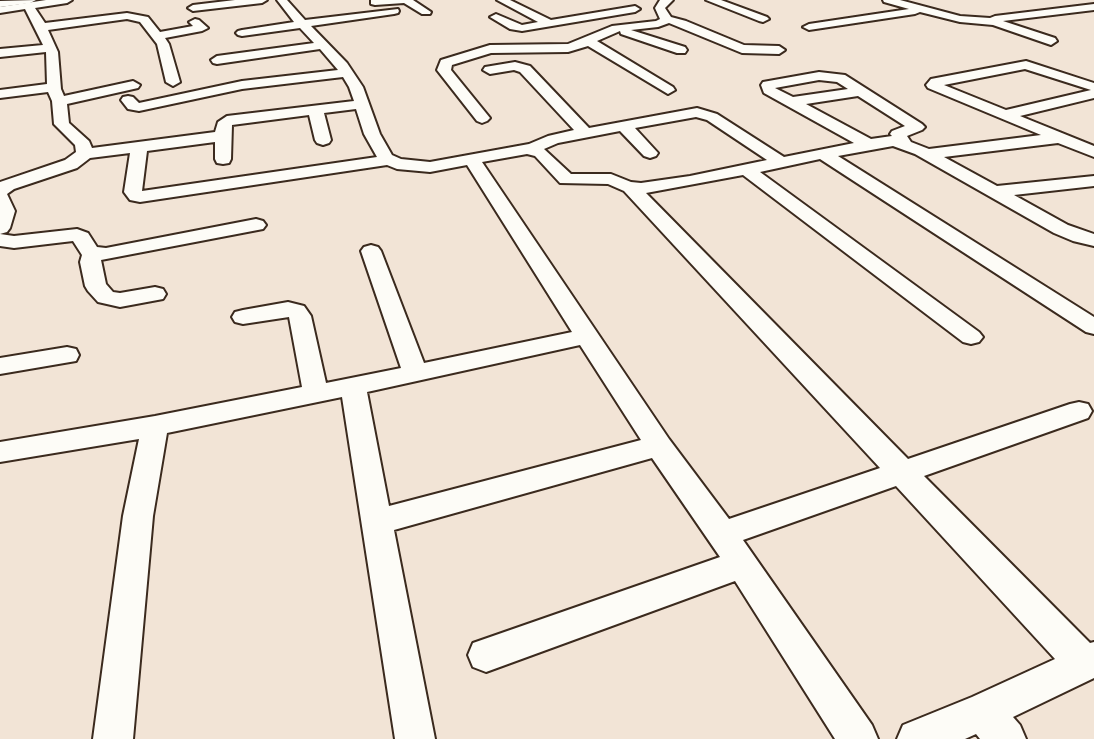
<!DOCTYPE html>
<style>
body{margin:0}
canvas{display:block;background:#f2e4d6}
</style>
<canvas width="1094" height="739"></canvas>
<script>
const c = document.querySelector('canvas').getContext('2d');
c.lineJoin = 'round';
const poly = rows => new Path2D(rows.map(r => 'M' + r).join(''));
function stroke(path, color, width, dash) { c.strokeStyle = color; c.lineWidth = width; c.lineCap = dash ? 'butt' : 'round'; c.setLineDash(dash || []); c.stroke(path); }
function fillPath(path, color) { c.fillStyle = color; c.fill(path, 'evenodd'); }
const minor = poly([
 [46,0,72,0,67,3,35,8,45,23,127,13,148,17,160,32,193,26,189,22,195,19,199,20,208,28,202,31,165,38,169,44,180,82,173,86,166,82,157,44,140,22,127,19,48,30,58,52,61,89,64,96,133,81,140,85,138,88,67,104,69,123,89,141,92,148,215,132,218,122,227,116,354,101,349,87,343,77,242,89,139,111,128,109,121,100,123,97,128,96,133,97,139,103,242,81,338,70,320,49,217,64,213,63,211,60,217,56,314,43,300,28,242,36,238,35,236,33,238,31,242,30,294,22,277,0,287,0,305,20,398,9,399,11,398,13,394,14,311,26,347,63,363,87,380,134,392,155,401,159,430,162,529,144,548,136,574,130,520,72,514,70,490,74,483,70,485,67,515,62,530,66,589,128,697,108,717,114,784,157,854,143,764,93,761,85,763,82,819,72,845,75,922,124,925,127,922,130,907,136,911,142,929,149,1041,135,928,88,926,85,931,79,1026,61,1094,83,1094,98,1020,116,1094,146,1094,157,1058,143,944,157,997,186,1094,176,1094,186,1014,195,1068,225,1094,234,1094,246,1073,241,1054,233,915,154,893,146,838,156,1094,317,1094,334,1086,332,820,159,760,172,979,332,983,337,979,342,971,344,963,342,743,175,646,193,908,459,1070,404,1079,402,1088,404,1092,411,1088,418,924,476,1090,643,1094,642,1094,678,1013,717,1020,725,1026,739,980,739,976,734,965,739,897,739,903,725,972,697,1055,659,896,486,743,540,872,725,878,739,835,739,735,581,486,672,473,667,468,655,473,643,720,557,652,458,394,530,435,739,395,739,342,397,167,433,153,516,133,739,93,739,123,516,139,439,0,462,0,442,155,416,302,387,289,317,243,324,235,322,232,317,235,312,243,310,288,302,304,306,311,316,326,383,401,368,361,251,364,247,371,245,378,247,381,251,424,363,572,332,467,165,430,172,397,169,387,165,140,202,130,200,124,192,130,153,90,158,77,168,14,189,7,194,15,211,10,228,7,232,0,234,0,182,65,160,76,152,75,145,54,124,52,101,48,92,0,98,0,90,47,84,46,52,0,57,0,49,43,45,25,9,0,13,0,7,46,0],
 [1025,69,1091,90,1006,110,944,85,1025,69],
 [819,80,837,82,848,89,793,97,775,88,819,80],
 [858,96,905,126,892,131,890,134,892,136,871,139,806,104,858,96],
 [356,109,364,134,377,157,142,191,147,151,215,142,215,159,217,163,223,164,229,163,231,159,232,125,309,115,315,140,317,143,323,145,329,143,331,140,324,113,356,109],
 [696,117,707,120,767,160,690,176,641,183,631,182,611,174,571,174,544,149,558,143,620,131,644,156,650,158,656,156,658,153,635,128,696,117],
 [527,154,535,156,560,183,608,184,624,191,880,468,729,519,669,439,482,162,527,154],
 [580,345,641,440,389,506,367,392,580,345],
 [235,0,267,0,262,3,193,11,188,8,193,5,235,0],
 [371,0,413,0,431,12,430,14,422,14,404,3,375,5,371,4,371,0],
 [497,0,510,0,551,20,635,6,640,9,635,12,522,31,510,29,490,17,496,14,522,25,538,22,497,0],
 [660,0,673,0,665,8,671,17,686,21,744,45,779,46,785,50,779,54,742,53,669,23,658,27,631,30,685,47,687,50,685,53,677,53,621,34,620,31,597,41,673,87,675,90,668,94,588,46,568,52,491,53,452,65,451,70,490,118,487,121,482,123,477,121,437,70,441,60,490,45,568,44,612,26,656,21,660,19,655,8,660,0],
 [706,0,721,0,767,17,769,19,763,22,759,21,706,0],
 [883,0,900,0,960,16,990,18,995,16,1094,4,1094,10,1003,21,1055,38,1057,41,1051,45,993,25,960,22,920,12,915,14,809,30,803,27,809,24,909,9,884,2,883,0],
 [256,219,263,221,266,225,263,229,101,260,106,284,113,292,120,293,155,287,163,289,166,294,163,299,120,307,98,302,88,291,85,286,80,262,82,255,73,241,14,248,0,246,0,234,14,236,77,229,88,233,97,247,106,248,256,219],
 [67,347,76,349,79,355,76,361,0,374,0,358,67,347]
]);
const highway = poly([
 [36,0,30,3,0,7,0,1,36,0]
]);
stroke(minor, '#3b2a1e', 4);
stroke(highway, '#3b2a1e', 3);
fillPath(minor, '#fdfcf7');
fillPath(highway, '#fdfcf7');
</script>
